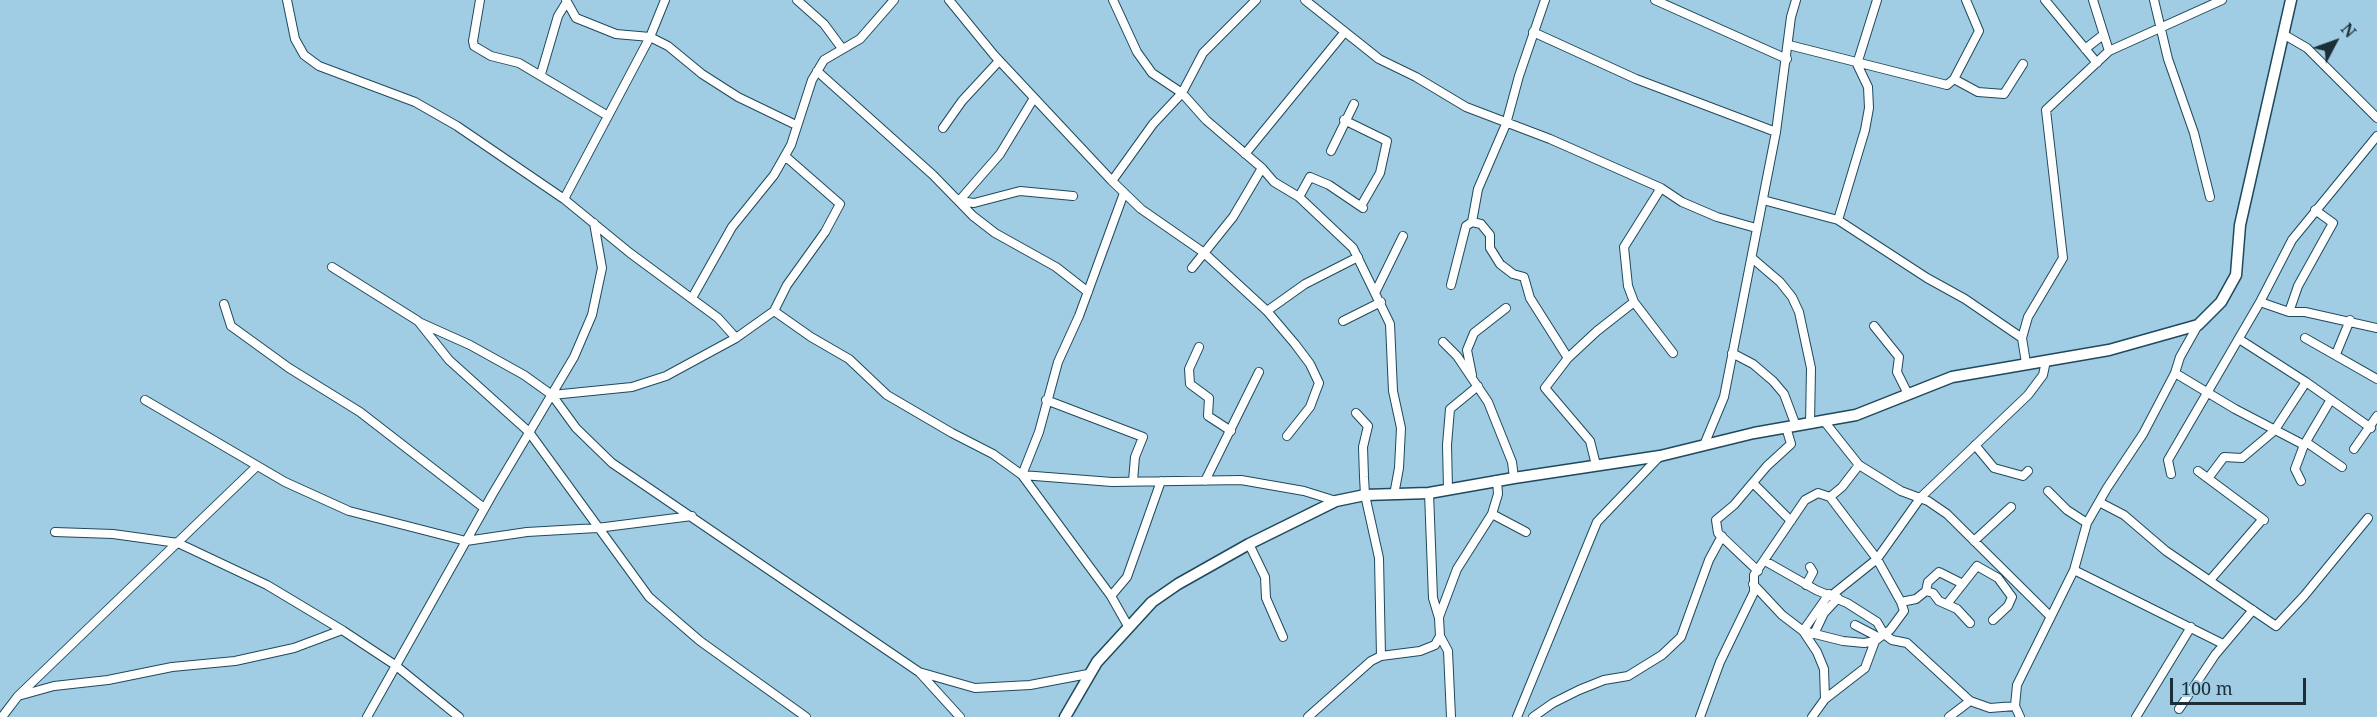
<!DOCTYPE html>
<style>
body{margin:0}
#map{position:relative;width:2377px;height:717px;overflow:hidden;background:#a0cde3;font-family:"Noto Serif",serif}
canvas{display:block}
.north{position:absolute;left:2305px;top:12px;width:60px;height:60px;-webkit-text-stroke:4px #a0cde3;paint-order:stroke;rotate:49deg;font-size:16px;font-weight:700;line-height:24px;text-align:center;color:#1c2e37}
.north::after{content:'';display:block;margin:auto;width:21px;height:27px;background:#1c2e37;clip-path:polygon(50% 0,100% 100%,50% 72%,0 100%)}
.scale{position:absolute;left:2170px;top:678px;width:136px;height:27px;box-sizing:border-box;border:3px solid #1c2e37;border-top:0;padding-left:8px;font-size:18px;line-height:21px;white-space:nowrap;color:#1c2e37;-webkit-text-stroke:4px #a0cde3;paint-order:stroke}
</style>
<div id="map">
<canvas width="2377" height="717"></canvas>
<div class="north">N</div>
<div class="scale">100 m</div>
</div>
<script>
const c = document.querySelector('canvas').getContext('2d');
c.lineJoin = 'round';
const poly = rows => new Path2D(rows.map(r => 'M' + r).join(''));
function stroke(path, color, width, dash) { c.strokeStyle = color; c.lineWidth = width; c.lineCap = dash ? 'butt' : 'round'; c.setLineDash(dash || []); c.stroke(path); }
const minor = poly([
 [287,0,295,39,304,55,319,66,415,102,457,126,564,199,630,253,718,318,736,338],
 [480,0,473,41,474,46,491,56,519,63,608,116],
 [566,0,576,18,616,34,650,37,668,46,702,74,738,97,796,125],
 [797,0,824,24,841,47],
 [949,0,994,55,1112,181,1141,209,1203,252,1267,311,1295,344,1310,364,1319,383,1310,407,1287,436],
 [1113,0,1137,52,1152,73,1182,93,1206,120,1262,168,1274,182,1299,197,1353,248,1390,324,1393,391,1401,428,1399,468,1394,495],
 [1305,0,1379,59,1416,77,1466,107,1550,139,1661,188,1682,202,1717,217,1756,228],
 [1655,0,1787,59],
 [2045,0,2097,63],
 [2093,0,2109,51],
 [2154,0,2168,59,2194,133,2210,197],
 [1533,32,1636,79,1776,132],
 [2283,34,2307,48,2377,118],
 [1789,45,1947,85,1954,79,1979,31,1966,0],
 [2085,49,2103,35],
 [817,71,933,175,973,216,995,233,1056,267,1088,292],
 [541,74,558,16,566,3],
 [1954,79,1978,92,2004,94,2023,64],
 [1344,120,1387,141,1380,173,1361,206],
 [943,128,962,101,999,61],
 [1331,151,1354,104],
 [1245,154,1344,33],
 [1112,181,1153,124,1182,93,1203,53,1256,0],
 [1661,188,1624,247,1628,286,1634,302,1673,353],
 [1124,193,1079,316,1058,362,1039,432,1022,475,1112,482,1241,480,1304,491,1336,501],
 [1299,197,1310,177,1329,185,1363,208],
 [564,199,650,37,665,0],
 [1763,200,1838,220,1927,278,1965,299,2022,338],
 [959,201,1000,154,1034,98],
 [959,201,974,203,1020,191,1073,196],
 [1838,220,1865,130,1869,108,1868,87,1857,64,1877,0],
 [1472,222,1481,224,1490,235,1490,248,1500,264,1513,274,1524,277,1530,298,1568,358],
 [1752,258,1780,282,1792,297,1799,312,1811,368,1810,424],
 [332,267,418,321,449,360,529,432,649,597,700,641,806,717],
 [1192,268,1233,217,1262,168],
 [1451,285,1466,226,1472,222,1478,189,1506,124,1519,76,1545,0],
 [1376,291,1403,236],
 [692,298,732,227,774,175,791,145,812,80,824,60,860,39,894,0],
 [2260,302,2289,312,2305,312,2377,328],
 [224,304,231,326,289,368,360,412,484,508],
 [774,311,811,337,849,359,887,395,952,433,993,454,1022,475,1111,596,1128,626],
 [1267,311,1305,284,1358,257],
 [2289,312,2298,286,2333,223,2315,210],
 [1343,321,1381,302],
 [421,323,470,345,524,375,552,395,632,387,666,376,736,338,774,311,787,285,825,232,840,204,785,156],
 [1874,326,1899,357,1897,372,1908,394],
 [2305,338,2377,379],
 [2239,339,2306,382,2371,428],
 [1443,342,1457,356,1488,402,1512,462,1514,478],
 [1199,347,1189,369,1190,384,1209,398,1208,416,1231,431],
 [1732,353,1753,364,1773,381,1784,394,1796,426],
 [2336,354,2350,320],
 [2026,363,2022,338,2028,317,2063,258,2046,110,2109,51,2222,0],
 [2175,373,2235,409,2304,445],
 [1472,375,1467,350,1474,333,1506,308],
 [552,395,576,428,612,463,919,672,975,688,1030,685,1088,674],
 [145,400,285,482,349,511,466,541,527,532,597,528,692,516],
 [1046,400,1143,437,1135,457,1133,481],
 [1356,413,1368,426,1363,447,1364,477,1365,495,1379,558,1381,656],
 [1824,421,1859,465,1901,491,1928,501,1947,514,2050,616],
 [2306,442,2342,467],
 [1704,445,1724,397,1776,132,1791,17,1796,0],
 [1975,445,1994,468,2023,476,2028,471],
 [2354,449,2377,416],
 [1596,465,1590,441,1545,388,1568,358,1597,331,1634,302],
 [2198,471,2264,520],
 [2171,474,2168,460,2260,302,2292,240,2377,136],
 [2209,477,2224,457,2242,458,2274,431,2306,382],
 [1205,481,1259,372],
 [2301,481,2295,469,2304,445,2330,401],
 [1754,484,1791,521],
 [1448,489,1447,445,1450,409,1478,386],
 [2048,491,2067,510,2087,523],
 [1429,493,1433,598,1439,618,1440,636,1448,651,1451,717],
 [2099,502,2124,515,2166,551,2276,626,2304,596,2368,518],
 [1492,514,1526,532],
 [55,532,113,534,178,543,267,585,342,630,395,665,459,717],
 [1974,541,2011,507],
 [1249,544,1265,577,1266,598,1283,637],
 [1765,561,1816,590,1847,603,1877,622,1884,634,1890,630,1904,611,1901,602,1877,559,1830,497,1842,487,1859,465],
 [2074,570,2223,644],
 [1758,571,1718,533,1716,520,1734,505,1767,466,1791,444,1786,427],
 [2211,579,2262,520],
 [1753,584,1782,615,1803,631,1817,652,1824,669,1825,699,1812,717],
 [1806,585,1813,572,1810,567],
 [1926,591,1928,582,1939,572,1961,583],
 [1829,594,1803,631,1843,641,1864,643,1875,641,1884,634,1892,640,1907,643,1970,701,1990,708,2015,706],
 [1832,595,1877,559,1921,497,2028,395,2043,375,2046,361],
 [1111,596,1127,577,1161,481],
 [1901,602,1916,599,1926,591,1933,593,1939,601,1957,609,1970,623],
 [1947,604,1977,566,1998,578,2012,597,2008,606,1993,620],
 [1439,617,1457,569,1492,514,1498,494,1497,480],
 [1855,625,1878,637],
 [1814,634,1824,613,1838,598],
 [920,673,960,717],
 [18,696,54,686,108,680,172,667,235,661,294,648,342,630],
 [1825,699,1865,668,1875,641],
 [2179,709,2215,655,2253,610],
 [2,717,18,696,257,466],
 [367,717,492,495,574,357,592,315,602,268,594,223],
 [1308,717,1371,661,1381,656,1420,651,1435,645,1440,636],
 [1517,717,1597,522,1660,456],
 [1533,717,1553,703,1579,690,1604,680,1628,676,1662,655,1681,637,1709,560,1722,536],
 [1700,717,1720,662,1754,592,1754,575,1805,500,1818,493,1830,497],
 [1949,717,1970,701],
 [2020,717,2015,706,2017,685,2074,570,2087,523,2107,488,2143,434,2175,373,2180,357,2198,325],
 [2136,717,2191,627]
]);
const secondary = poly([
 [1065,717,1097,662,1152,602,1178,584,1249,544,1336,501,1365,495,1429,493,1514,478,1660,456,1754,433,1856,415,1952,377,2109,350,2198,325,2221,302,2236,275,2240,225,2291,0]
]);
stroke(minor, '#1f495c', 10);
stroke(secondary, '#1f495c', 13);
stroke(minor, '#fff', 8);
stroke(secondary, '#fff', 10);
</script>
